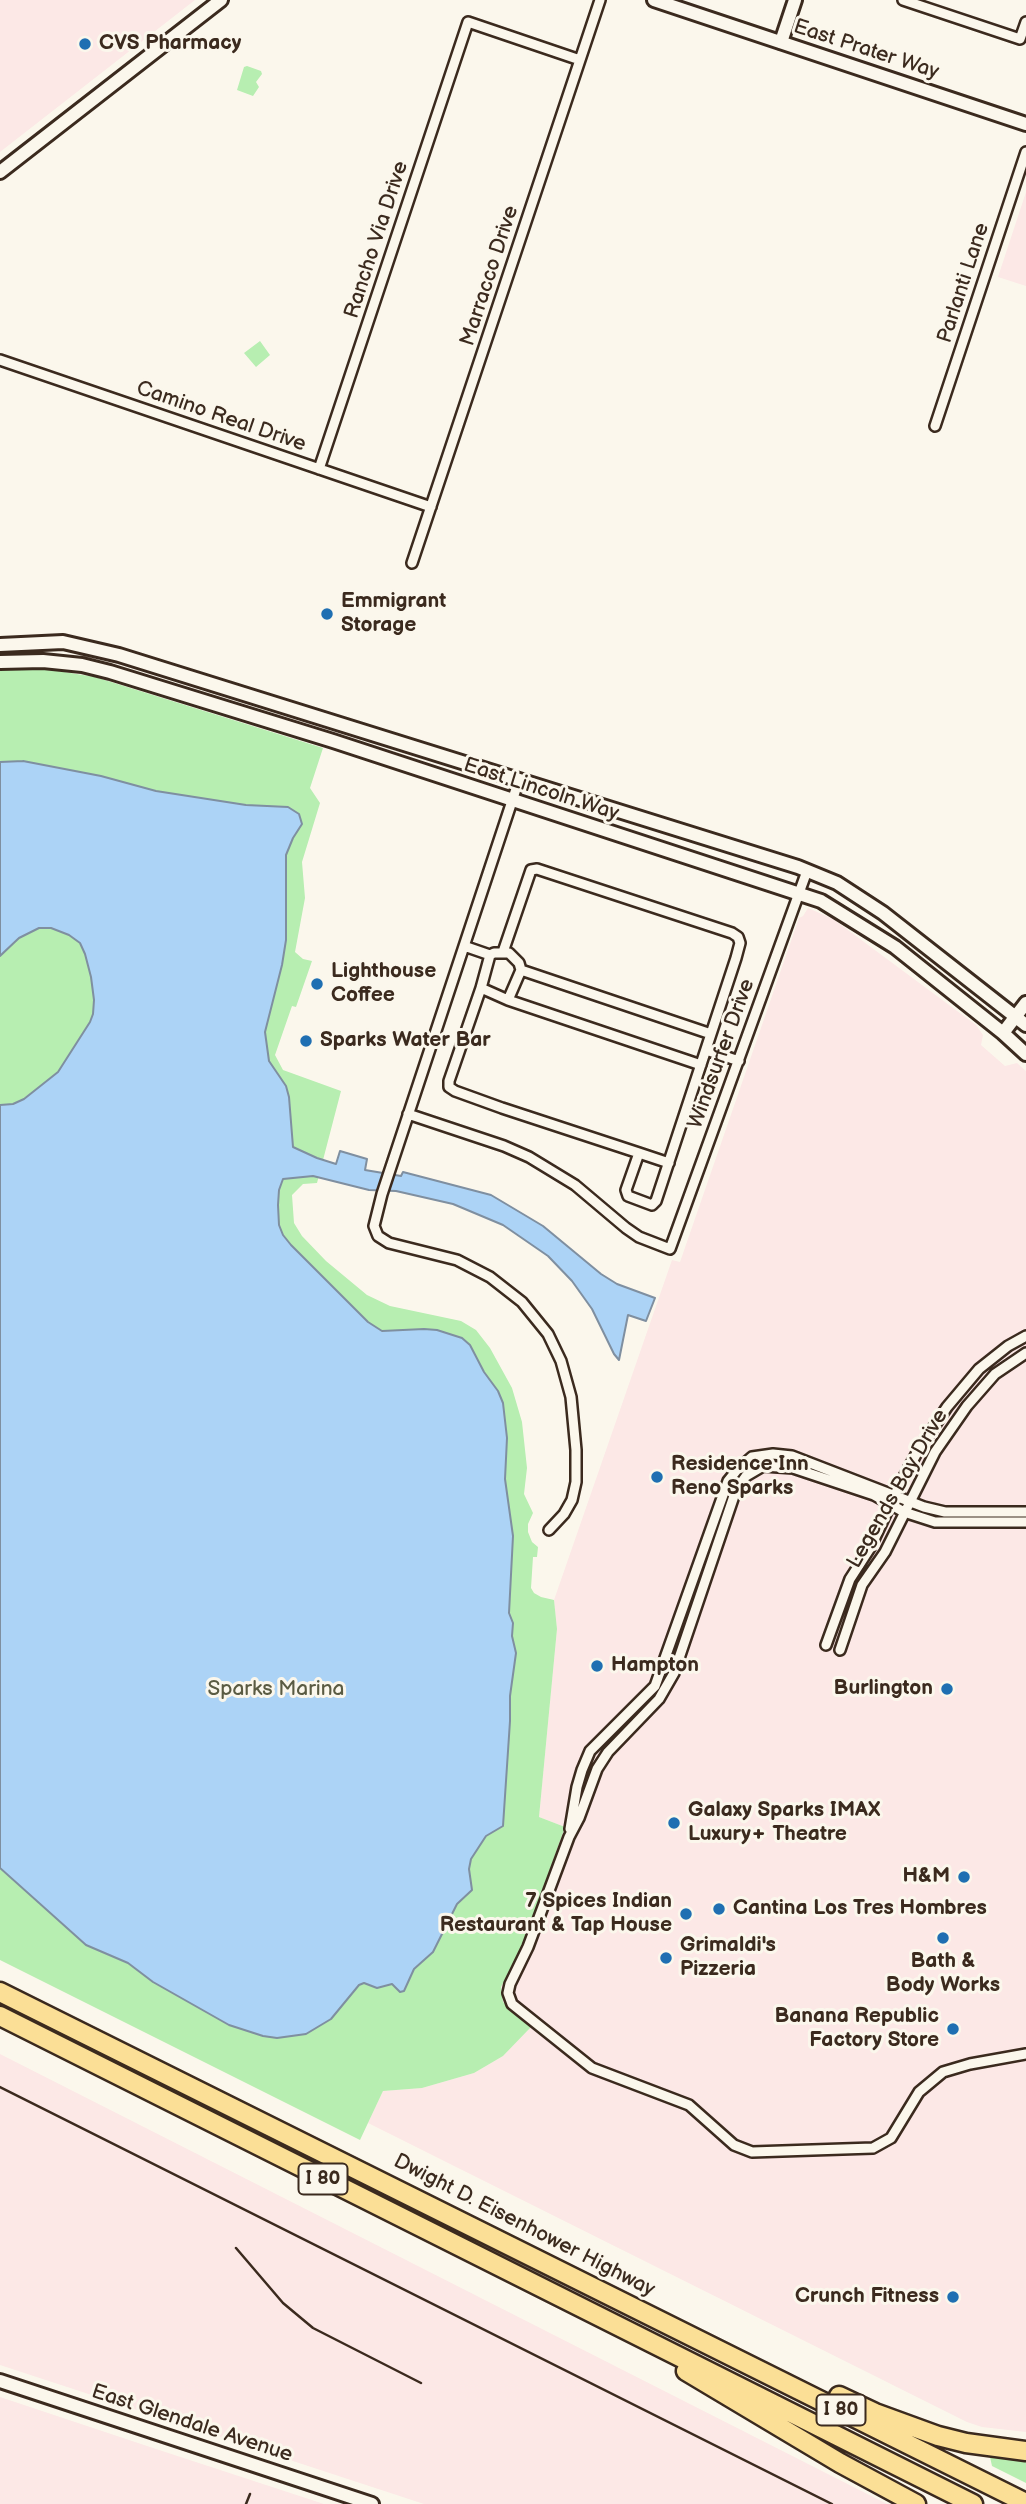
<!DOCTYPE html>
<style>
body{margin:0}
canvas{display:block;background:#fbf7ec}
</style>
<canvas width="1026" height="2504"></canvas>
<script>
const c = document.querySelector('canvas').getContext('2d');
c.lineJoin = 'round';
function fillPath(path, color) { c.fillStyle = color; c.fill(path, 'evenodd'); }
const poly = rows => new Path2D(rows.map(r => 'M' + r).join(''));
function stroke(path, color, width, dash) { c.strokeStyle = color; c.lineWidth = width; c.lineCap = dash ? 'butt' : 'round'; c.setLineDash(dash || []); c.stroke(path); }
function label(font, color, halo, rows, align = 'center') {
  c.font = font + ' "Balsamiq Sans",sans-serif'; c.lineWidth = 6; c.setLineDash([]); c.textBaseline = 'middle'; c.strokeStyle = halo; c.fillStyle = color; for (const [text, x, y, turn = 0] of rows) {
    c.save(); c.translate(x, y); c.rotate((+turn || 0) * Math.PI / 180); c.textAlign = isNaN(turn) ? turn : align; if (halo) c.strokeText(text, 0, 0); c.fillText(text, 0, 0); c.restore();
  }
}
fillPath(poly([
 [0,0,195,0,0,152],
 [1026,192,1026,286,998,277],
 [808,908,833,919,976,1025,983,1035,981,1045,1005,1066,1017,1063,1026,1071,1026,2432,982,2427,967,2422,368,2123,383,2091,422,2088,474,2073,503,2056,531,2027,503,2002,501,1987,565,1827,539,1817,557,1629,554,1600,672,1260,680,1262,799,918,803,916],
 [0,2054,887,2504,424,2504,0,2365],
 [0,2397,150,2447,324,2504,0,2504]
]), '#fce8e6');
fillPath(poly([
 [247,66,261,71,262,74,256,82,259,87,253,96,237,90,244,67],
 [260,341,270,355,256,367,244,353],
 [46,669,95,677,323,748,310,788,320,803,302,862,305,898,295,952,303,959,312,961,296,1007,292,1006,275,1055,283,1070,341,1091,317,1183,303,1184,292,1195,294,1223,302,1236,326,1261,367,1295,390,1306,461,1321,476,1330,490,1348,512,1388,522,1422,527,1468,524,1494,533,1513,528,1524,528,1532,532,1542,538,1547,537,1557,533,1557,531,1588,534,1593,541,1597,554,1600,557,1629,539,1817,565,1827,523,1944,501,1987,503,2002,531,2027,503,2056,474,2073,422,2088,383,2091,360,2140,0,1960,0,670],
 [990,2457,1026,2461,1026,2483,992,2466]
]), '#b7eeb1');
const water = poly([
 [23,761,101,776,156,791,246,805,288,807,299,814,302,824,293,838,286,855,286,940,282,965,265,1032,269,1061,286,1086,289,1097,293,1147,317,1158,336,1164,340,1151,367,1159,365,1170,401,1176,403,1172,491,1195,543,1226,601,1274,617,1284,655,1298,646,1321,628,1315,619,1360,614,1354,592,1309,572,1281,548,1256,503,1225,453,1204,396,1191,369,1190,313,1176,283,1179,279,1190,278,1205,279,1225,283,1235,291,1245,368,1322,382,1331,424,1329,437,1330,462,1338,470,1345,484,1372,498,1391,503,1403,507,1438,505,1479,513,1536,509,1613,513,1623,512,1636,516,1653,510,1696,510,1721,503,1826,486,1836,471,1859,469,1869,472,1890,457,1904,433,1952,414,1969,404,1991,400,1992,392,1984,377,1988,364,1983,359,1985,331,2019,306,2034,277,2038,263,2036,229,2025,153,1982,128,1963,86,1945,0,1868,0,1105,13,1104,24,1099,58,1072,90,1022,93,1014,94,1000,91,977,85,954,80,943,69,935,51,928,39,928,19,938,0,956,0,762,23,761]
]);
fillPath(water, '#acd3f6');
stroke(water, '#7f8fa0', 2);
const minor = poly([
 [903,0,1020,39,1026,22],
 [0,360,431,507],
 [935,426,1026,152],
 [319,469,468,22,580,60],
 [412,563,600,0],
 [519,780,382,1194,374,1226,378,1236,389,1243,457,1260,490,1277,522,1302,548,1334,561,1361,571,1397,576,1450,576,1482,572,1500,564,1514,549,1530],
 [464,946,490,955,481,988,508,1000,521,970,519,963,509,953,494,953,490,955],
 [521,970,711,1034],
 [481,988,449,1081,449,1087,455,1091,502,1108,639,1153,626,1190,628,1196,652,1205,656,1201,736,958,740,943,738,937,732,933,537,869,531,870,503,952],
 [508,1000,701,1065],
 [706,1050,739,1061],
 [408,1114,504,1146,529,1157,575,1185,626,1228,639,1237,670,1249,807,871],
 [639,1153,669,1163],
 [1026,1522,935,1522,904,1512,874,1495,793,1468,763,1466,746,1476,736,1490,674,1673,659,1699,608,1752,597,1769,579,1818,569,1837,528,1947,510,1984,508,1993,512,2004,592,2068,689,2105,734,2145,752,2152,873,2148,891,2138,919,2092,943,2072,970,2064,1026,2054],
 [826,1645,850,1579,870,1548,900,1484,919,1449,947,1407,979,1369,1008,1346,1026,1336],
 [840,1650,862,1585,885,1552,935,1452,967,1406,995,1374,1026,1353],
 [570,1829,577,1787,582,1770,590,1751,655,1686,728,1481,737,1470,752,1457,773,1454,792,1456,924,1507,945,1512,1026,1512]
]);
const tertiary = poly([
 [781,42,795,0],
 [0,172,221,0],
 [0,645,63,642,119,655,798,867,837,883,883,913,1026,1025],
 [0,662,43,661,82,665,110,672,333,741,821,901,895,947,1003,1033,1026,1054],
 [1003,1033,1026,1003],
 [0,2381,372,2504]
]);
const secondary = poly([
 [654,0,1026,124]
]);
const motorway = poly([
 [0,1992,1026,2503],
 [0,2016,973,2504],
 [686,2371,840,2463,916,2504],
 [839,2396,875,2413,938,2436,966,2443,1026,2451]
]);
stroke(minor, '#3b2a1e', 14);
stroke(tertiary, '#3b2a1e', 18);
stroke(secondary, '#3b2a1e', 18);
stroke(motorway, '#3b2a1e', 23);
stroke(minor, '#fbf7ec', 9);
stroke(tertiary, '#fbf7ec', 12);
stroke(secondary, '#fbf7ec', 12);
stroke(motorway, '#fbdf96', 18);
stroke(poly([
 [0,2087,832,2504],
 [236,2248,283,2303,313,2328,421,2383],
 [246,2504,250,2494]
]), '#3b2a1e', 2.5);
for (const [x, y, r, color] of [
 [85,44,7,"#1f6fb2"],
 [327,614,7,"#1f6fb2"],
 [317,984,7,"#1f6fb2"],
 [306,1041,7,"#1f6fb2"],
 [657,1477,7,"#1f6fb2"],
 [597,1666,7,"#1f6fb2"],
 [947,1689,7,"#1f6fb2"],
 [674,1823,7,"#1f6fb2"],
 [964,1877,7,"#1f6fb2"],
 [719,1909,7,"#1f6fb2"],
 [686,1914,7,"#1f6fb2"],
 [943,1938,7,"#1f6fb2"],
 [666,1958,7,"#1f6fb2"],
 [953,2029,7,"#1f6fb2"],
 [953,2297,7,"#1f6fb2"]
]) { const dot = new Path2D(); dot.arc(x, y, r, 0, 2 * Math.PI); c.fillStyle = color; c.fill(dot); stroke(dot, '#fbf7ec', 2.5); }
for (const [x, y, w] of [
 [323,2179,49],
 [841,2410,49]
]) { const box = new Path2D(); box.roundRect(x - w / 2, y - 15.5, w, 31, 5); c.fillStyle = '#fbf7ec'; c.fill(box); stroke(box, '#3b2a1e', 2); }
label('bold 19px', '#3b2a1e', null, [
 ["I 80",323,2179],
 ["I 80",841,2410]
]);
label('bold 21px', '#3b2a1e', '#fbf7ec', [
 ["CVS Pharmacy",99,44],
 ["Emmigrant",341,602],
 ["Storage",341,626],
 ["Lighthouse",331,972],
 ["Coffee",331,996],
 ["Sparks Water Bar",320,1041],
 ["Residence Inn",671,1465],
 ["Reno Sparks",671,1489],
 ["Hampton",611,1666],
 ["Burlington",933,1689,"right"],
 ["Galaxy Sparks IMAX",688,1811],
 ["Luxury+ Theatre",688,1835],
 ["H&M",950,1877,"right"],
 ["7 Spices Indian",672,1902,"right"],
 ["Restaurant & Tap House",672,1926,"right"],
 ["Cantina Los Tres Hombres",733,1909],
 ["Grimaldi's",680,1946],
 ["Pizzeria",680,1970],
 ["Bath &",943,1962,"center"],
 ["Body Works",943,1986,"center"],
 ["Banana Republic",939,2017,"right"],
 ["Factory Store",939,2041,"right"],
 ["Crunch Fitness",939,2297,"right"]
], 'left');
label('21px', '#3b2a1e', '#fbf7ec', [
 ["East Prater Way",866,50,18],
 ["Rancho Via Drive",377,240,-72],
 ["Marracco Drive",490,276,-72],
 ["Parlanti Lane",964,283,-72],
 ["Camino Real Drive",221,417,19],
 ["East Lincoln Way",541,790,18],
 ["Windsurfer Drive",722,1054,-70],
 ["Legends Bay Drive",898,1489,-60],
 ["Dwight D. Eisenhower Highway",524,2226,27],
 ["East Glendale Avenue",192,2424,18]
]);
label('21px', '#5a5b43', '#fbf7ec', [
 ["Sparks Marina",276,1690]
]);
</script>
